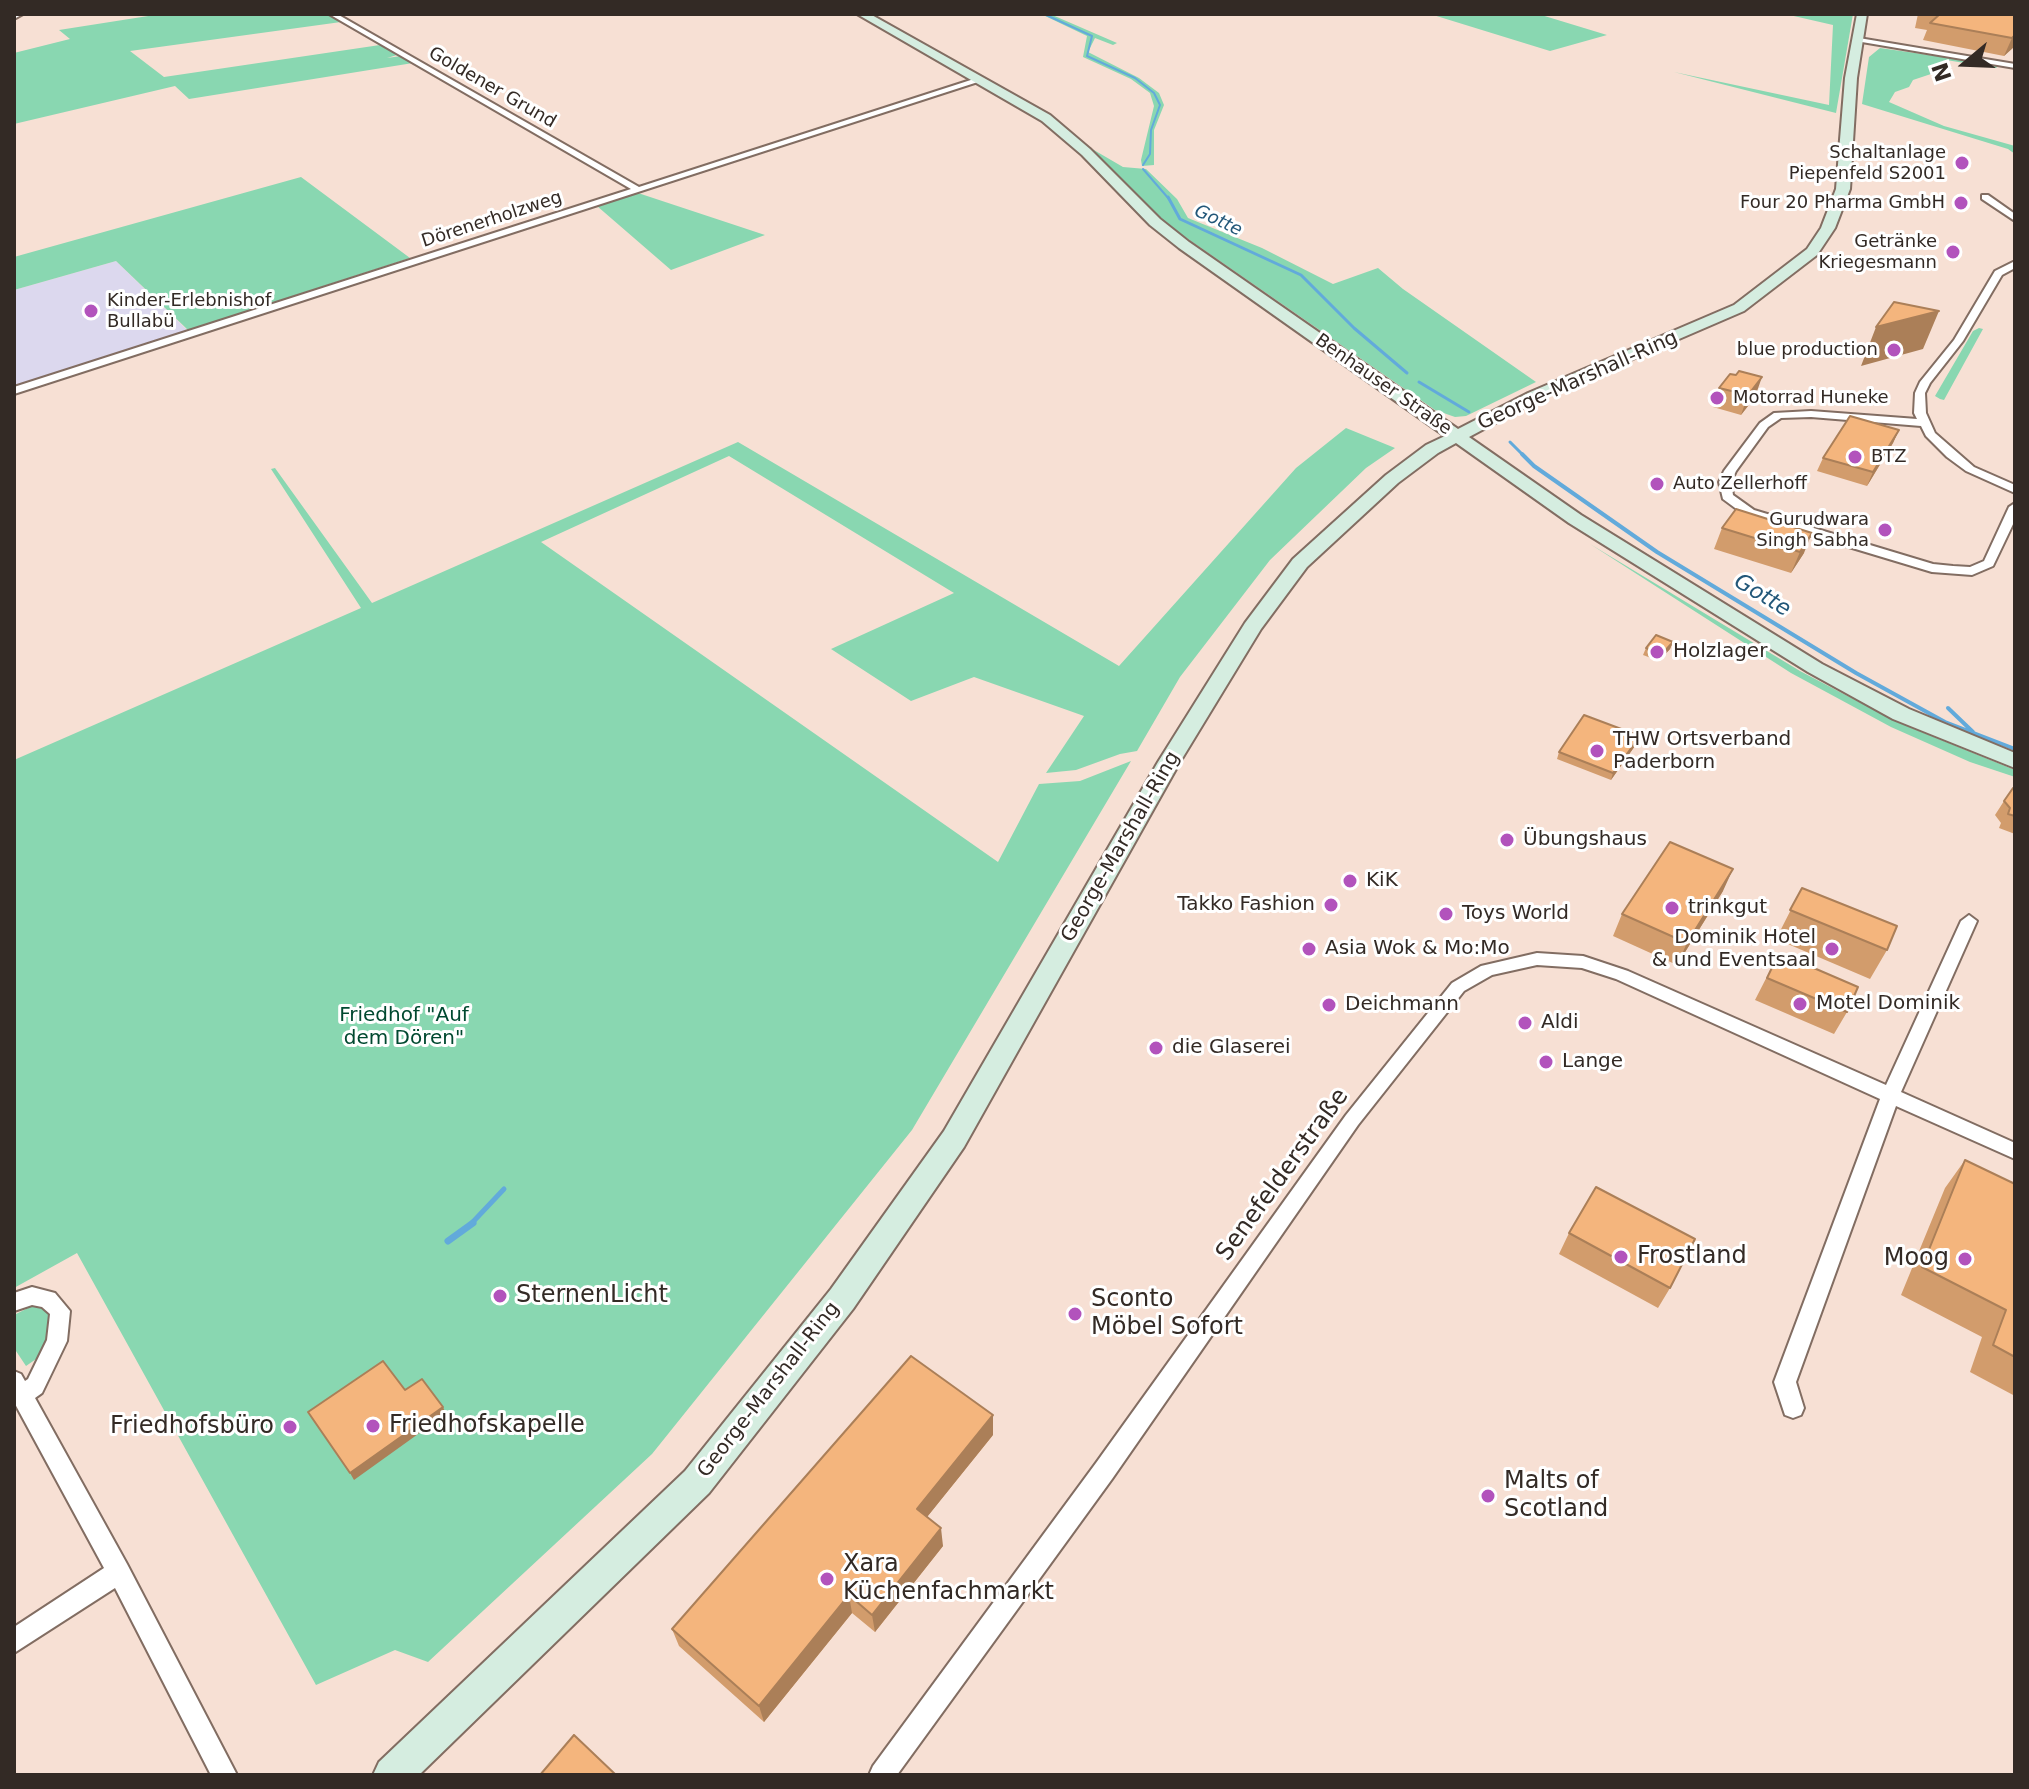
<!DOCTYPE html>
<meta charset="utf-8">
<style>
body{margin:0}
#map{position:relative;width:2029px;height:1789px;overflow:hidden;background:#f7e0d4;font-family:"DejaVu Sans",sans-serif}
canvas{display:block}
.frame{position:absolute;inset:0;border:16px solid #332a25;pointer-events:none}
.north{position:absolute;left:1925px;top:24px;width:80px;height:80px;-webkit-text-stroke:6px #fff;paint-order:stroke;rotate:251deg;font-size:22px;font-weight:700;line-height:32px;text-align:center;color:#332a25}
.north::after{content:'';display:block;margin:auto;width:28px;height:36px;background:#332a25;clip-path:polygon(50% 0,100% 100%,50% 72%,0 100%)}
</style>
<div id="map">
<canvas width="2029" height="1789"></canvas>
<div class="frame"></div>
<div class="north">N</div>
</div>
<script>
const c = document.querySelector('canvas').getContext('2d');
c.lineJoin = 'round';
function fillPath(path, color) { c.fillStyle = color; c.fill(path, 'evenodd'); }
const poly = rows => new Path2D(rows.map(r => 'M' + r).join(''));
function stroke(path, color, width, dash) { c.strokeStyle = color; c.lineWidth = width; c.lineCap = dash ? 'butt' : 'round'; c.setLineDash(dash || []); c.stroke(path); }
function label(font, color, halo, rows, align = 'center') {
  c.font = font + ' "DejaVu Sans",sans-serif'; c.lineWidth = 6; c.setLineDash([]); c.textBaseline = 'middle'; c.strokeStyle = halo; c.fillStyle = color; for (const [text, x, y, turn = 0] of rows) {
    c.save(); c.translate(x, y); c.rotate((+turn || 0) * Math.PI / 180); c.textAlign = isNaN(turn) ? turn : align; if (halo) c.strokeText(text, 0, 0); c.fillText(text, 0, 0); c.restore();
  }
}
fillPath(poly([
 [116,261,188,331,14,388,14,290]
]), '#dcd8ee');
fillPath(poly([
 [161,14,327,14,341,22,130,51,164,77,380,45,397,55,387,58,401,56,413,63,189,99,175,86,14,124,14,53,70,39,59,30],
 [1041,14,1050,14,1117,43,1113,45,1095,38,1088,52,1139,78,1159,93,1164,105,1154,130,1154,165,1142,166,1141,160,1154,106,1150,93,1131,79,1083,57,1087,36],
 [1430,14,1538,14,1607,35,1550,51],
 [1785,14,1853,14,1836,113,1674,72,1829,105,1833,25],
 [1880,48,1999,65,1996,68,1946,60,1931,74,1913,80,1909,87,1895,92,1889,102,1944,126,2015,146,2015,154,2008,149,1862,104,1869,57],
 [1087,146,1123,167,1146,169,1177,199,1188,218,1262,248,1333,284,1378,268,1403,289,1536,382,1466,416,1455,417,1435,410,1162,221],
 [301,177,410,258,188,330,116,261,14,290,14,257],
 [638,193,765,235,671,270,597,206],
 [1979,328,1983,329,1944,400,1940,399,1935,396,1973,331],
 [1346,428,1395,448,1366,468,1270,560,1180,677,1137,751,1120,754,1076,770,1046,773,1084,716,974,677,911,701,831,649,954,593,729,456,541,542,998,862,1039,784,1080,781,1131,761,912,1130,652,1454,428,1662,395,1650,316,1685,77,1253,14,1288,14,760,361,608,271,469,275,468,372,603,738,442,1119,666,1296,468],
 [1590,544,1800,671,1897,722,2015,770,2015,777,1970,762,1891,727,1791,673],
 [36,1304,50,1314,49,1339,39,1357,26,1366,14,1348,14,1315]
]), '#89d7b1');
stroke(poly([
 [1044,14,1092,36,1087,56,1135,78,1154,93,1160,105,1151,130,1150,154,1143,165],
 [1143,169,1169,199]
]), '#62aadb', 2);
stroke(poly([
 [1168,197,1180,219,1301,275,1354,328,1407,373],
 [1419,382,1469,412],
 [1510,442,1524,456]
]), '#62aadb', 3);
stroke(poly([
 [1522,454,1534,466,1657,552,1856,673,1945,722,2015,749],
 [1948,708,1973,732]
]), '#62aadb', 4);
stroke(poly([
 [470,1225,504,1189]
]), '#62aadb', 5);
stroke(poly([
 [448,1241,473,1223]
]), '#62aadb', 7);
const street = poly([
 [14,14,23,14,14,19,14,14],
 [329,14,337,14,639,187,977,78,984,80,14,394,14,387,631,189,329,14],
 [1853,37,2015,64,2015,68,1856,41,1853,37],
 [1982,195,1988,195,2015,214,2015,221,1982,199,1982,195],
 [2015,261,2015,268,2002,275,1963,341,1930,383,1925,393,1926,413,1935,433,1974,467,2015,485,2015,493,1966,471,1947,457,1926,436,1921,426,1811,417,1781,418,1768,427,1736,471,1731,482,1733,495,1754,510,1933,564,1953,566,1970,567,1984,561,2009,507,2015,503,2015,520,1993,566,1972,575,1932,572,1746,516,1723,499,1719,482,1724,471,1760,423,1774,413,1811,411,1917,419,1914,413,1915,393,1920,382,1954,340,1995,271,2015,261],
 [1969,915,1977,921,1901,1092,2015,1143,2015,1159,1896,1106,1796,1382,1804,1408,1801,1415,1793,1418,1785,1415,1774,1382,1880,1099,1616,979,1582,968,1537,965,1492,975,1464,991,1358,1125,1112,1479,897,1775,869,1775,873,1766,1096,1463,1346,1115,1452,983,1481,966,1537,953,1583,956,1628,971,1886,1085,1961,921,1969,915],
 [32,1287,55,1293,70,1311,67,1341,42,1393,35,1398,127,1564,237,1775,211,1775,115,1588,14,1653,14,1627,104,1568,14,1402,14,1371,21,1374,25,1381,28,1379,47,1340,50,1314,42,1307,32,1305,14,1311,14,1293,32,1287]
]);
const secondary = poly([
 [857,14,870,14,1050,115,1090,149,1160,219,1189,242,1458,429,1528,393,1734,305,1807,249,1821,228,1836,189,1845,78,1857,14,1867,14,1857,78,1850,189,1835,228,1817,255,1744,311,1540,399,1469,437,1581,515,1822,664,1909,709,2015,753,2015,768,1893,719,1808,672,1569,523,1456,443,1438,453,1398,483,1307,567,1261,629,1180,762,964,1147,853,1309,709,1493,419,1775,373,1775,379,1762,685,1471,831,1289,944,1131,1158,762,1245,623,1293,559,1386,475,1426,445,1445,436,1179,248,1150,225,1082,155,1042,121,857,14]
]);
stroke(street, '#826d62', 4);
stroke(secondary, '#826d62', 4);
fillPath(street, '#fff');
fillPath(secondary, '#d5ede0');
fillPath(poly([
 [1918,14,2015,14,2015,46,2004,56,1923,40,1927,30,1915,28],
 [1719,388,1755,397,1741,415,1713,407],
 [1899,430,1893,443,1867,486,1817,471,1823,458],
 [1722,528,1804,553,1791,573,1714,549],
 [1673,642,1670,649,1659,661,1643,655,1646,648],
 [1637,743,1611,780,1557,759,1559,752],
 [2015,789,2015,834,1999,828,2001,823,1995,815,2004,801],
 [1802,888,1887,950,1870,979,1776,939],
 [1723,891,1677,965,1613,936,1622,914],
 [1779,953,1847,1012,1834,1034,1755,1000],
 [1965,1160,2015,1184,2015,1396,1970,1372,1982,1337,1901,1295,1945,1188],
 [1569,1233,1670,1288,1658,1308,1559,1254],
 [993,1435,927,1517,943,1546,875,1632,852,1613,764,1722,679,1646,672,1629]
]), '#d29c6c');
fillPath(poly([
 [2015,35,2015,46,2004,56,2012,38],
 [1939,311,1923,349,1861,366,1876,327],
 [1762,377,1755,397,1741,415,1748,395],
 [1899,430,1893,443,1867,486,1873,472],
 [1812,533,1804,553,1791,573,1800,552],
 [1673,642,1670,649,1659,661,1662,654],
 [1640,736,1637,743,1611,780,1613,773],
 [1733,869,1723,891,1677,965,1687,943],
 [443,1407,446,1414,354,1480,350,1473],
 [993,1415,993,1435,919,1527,917,1509],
 [941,1528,943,1546,875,1632,872,1615],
 [849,1595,852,1613,764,1722,759,1706]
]), '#ab7f58');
const building = poly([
 [1940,14,2015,14,2015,35,2012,38,1930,23,1940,14],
 [1894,302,1939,311,1876,327,1894,302],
 [1739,371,1762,377,1748,395,1719,388,1730,374,1736,375,1739,371],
 [1850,416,1899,430,1873,472,1823,458,1850,416],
 [1736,509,1812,533,1800,552,1722,528,1736,509],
 [1656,635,1673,642,1662,654,1646,648,1656,635],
 [1584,715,1640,736,1613,773,1559,752,1584,715],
 [2013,788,2015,789,2015,816,2008,814,2010,808,2004,801,2013,788],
 [1670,842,1733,869,1687,943,1622,914,1670,842],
 [1802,888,1897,926,1887,950,1790,910,1802,888],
 [1779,953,1858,987,1847,1012,1767,978,1779,953],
 [1965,1160,2015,1184,2015,1357,1993,1345,2006,1310,1922,1267,1965,1160],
 [1596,1187,1695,1239,1670,1288,1569,1233,1596,1187],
 [911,1356,993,1415,917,1509,941,1528,872,1615,849,1595,759,1706,672,1629,911,1356],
 [383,1361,405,1390,422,1379,443,1407,350,1473,308,1412,383,1361],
 [574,1735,616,1775,540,1775,574,1735]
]);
fillPath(building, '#f4b57d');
stroke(building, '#ab7f58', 2);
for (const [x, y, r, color] of [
 [1962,163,8,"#b253bc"],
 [1961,203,8,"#b253bc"],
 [1953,252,8,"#b253bc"],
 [91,311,8,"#b253bc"],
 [1894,350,8,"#b253bc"],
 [1717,398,8,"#b253bc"],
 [1855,457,8,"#b253bc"],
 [1657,484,8,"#b253bc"],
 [1885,530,8,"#b253bc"],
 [1657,652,8,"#b253bc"],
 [1597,751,8,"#b253bc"],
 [1507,840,8,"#b253bc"],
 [1350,881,8,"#b253bc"],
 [1331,905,8,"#b253bc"],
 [1672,908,8,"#b253bc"],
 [1446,914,8,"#b253bc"],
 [1309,949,8,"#b253bc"],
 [1832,949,8,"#b253bc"],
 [1800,1004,8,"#b253bc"],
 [1329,1005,8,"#b253bc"],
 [1525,1023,8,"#b253bc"],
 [1156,1048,8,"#b253bc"],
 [1546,1062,8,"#b253bc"],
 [1621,1257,8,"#b253bc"],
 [1965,1259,8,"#b253bc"],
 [500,1296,8,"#b253bc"],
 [1075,1314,8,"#b253bc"],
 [373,1426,8,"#b253bc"],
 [290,1427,8,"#b253bc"],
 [1488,1496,8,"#b253bc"],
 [827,1579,8,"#b253bc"]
]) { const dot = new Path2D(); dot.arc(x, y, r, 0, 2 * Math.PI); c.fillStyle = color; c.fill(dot); stroke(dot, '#fff', 3); }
label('18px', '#332a25', '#fff', [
 ["Goldener Grund",492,88,30],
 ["Dörenerholzweg",492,220,-18],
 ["Benhauser Straße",1383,385,35]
]);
label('18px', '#332a25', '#fff', [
 ["Schaltanlage",1946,153],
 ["Piepenfeld S2001",1946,174],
 ["Four 20 Pharma GmbH",1945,203],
 ["Getränke",1937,242],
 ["Kriegesmann",1937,263],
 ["Kinder-Erlebnishof",107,301,"left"],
 ["Bullabü",107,322,"left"],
 ["blue production",1878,350],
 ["Motorrad Huneke",1733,398,"left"],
 ["BTZ",1871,457,"left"],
 ["Auto Zellerhoff",1673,484,"left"],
 ["Gurudwara",1869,520],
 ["Singh Sabha",1869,541]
], 'right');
label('italic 18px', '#225779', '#fff', [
 ["Gotte",1218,221,25]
]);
label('20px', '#332a25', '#fff', [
 ["George-Marshall-Ring",1578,381,-24],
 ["George-Marshall-Ring",1121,847,-60],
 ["George-Marshall-Ring",769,1390,-52]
]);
label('20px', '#332a25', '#fff', [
 ["Holzlager",1673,652],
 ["THW Ortsverband",1613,740],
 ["Paderborn",1613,763],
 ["Übungshaus",1523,840],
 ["KiK",1366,881],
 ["Takko Fashion",1315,905,"right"],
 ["trinkgut",1688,908],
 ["Toys World",1462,914],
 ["Dominik Hotel",1816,938,"right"],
 ["& und Eventsaal",1816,961,"right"],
 ["Asia Wok & Mo:Mo",1325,949],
 ["Motel Dominik",1816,1004],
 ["Deichmann",1345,1005],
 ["Aldi",1541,1023],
 ["die Glaserei",1172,1048],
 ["Lange",1562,1062]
], 'left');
label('20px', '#004930', '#fff', [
 ["Friedhof \"Auf",404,1016],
 ["dem Dören\"",404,1039]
]);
label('italic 22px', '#225779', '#fff', [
 ["Gotte",1762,596,31]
]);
label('24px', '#332a25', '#fff', [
 ["Senefelderstraße",1283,1175,-54]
]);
label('24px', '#332a25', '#fff', [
 ["Frostland",1637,1257],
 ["Moog",1949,1259,"right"],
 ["SternenLicht",516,1296],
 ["Sconto",1091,1300],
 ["Möbel Sofort",1091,1328],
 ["Friedhofskapelle",389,1426],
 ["Friedhofsbüro",274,1427,"right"],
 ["Malts of",1504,1482],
 ["Scotland",1504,1510],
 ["Xara",843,1565],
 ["Küchenfachmarkt",843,1593]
], 'left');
</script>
